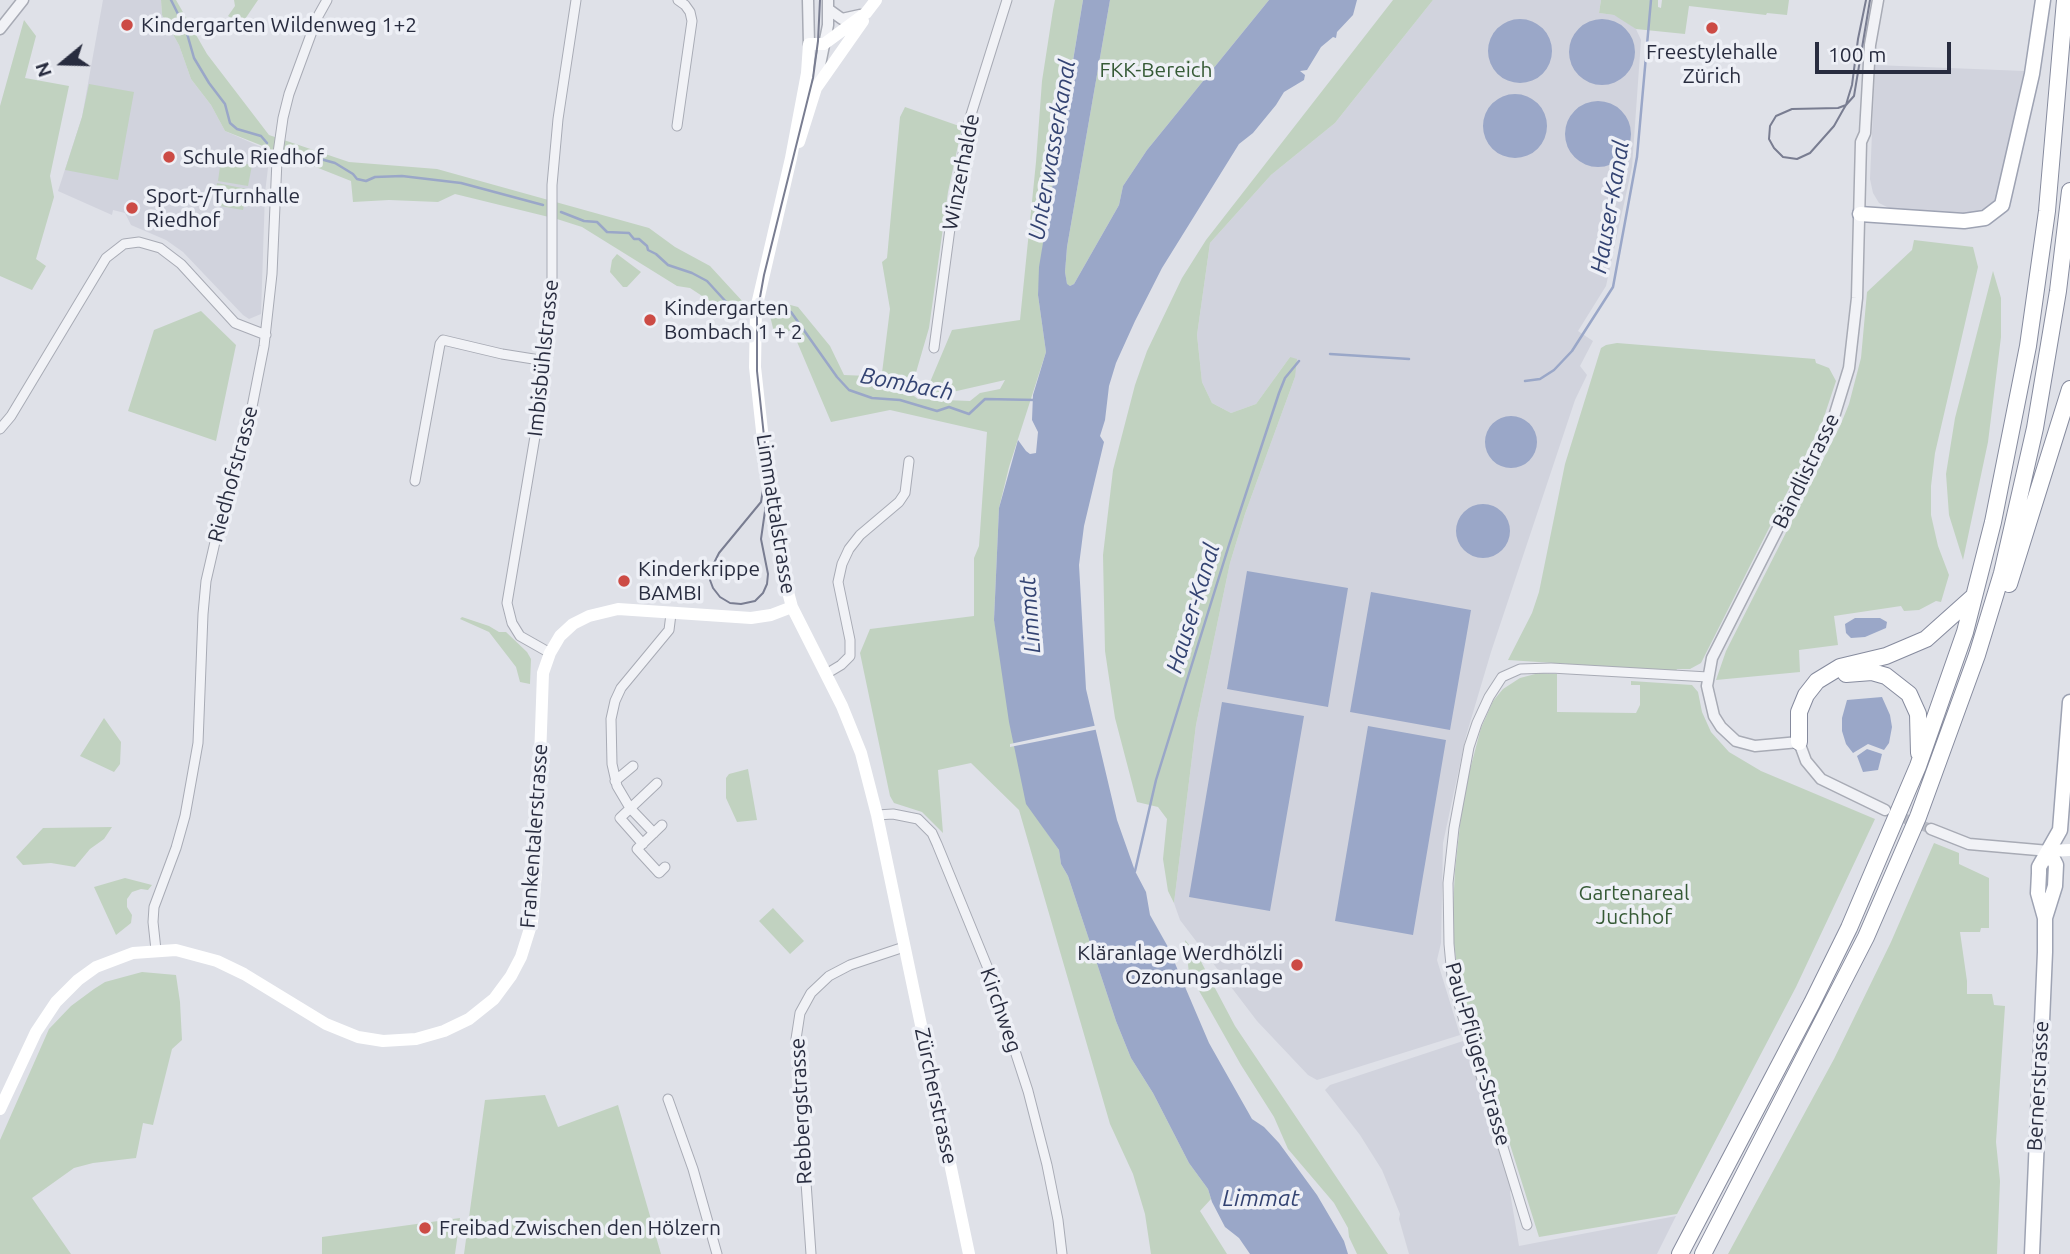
<!DOCTYPE html>
<meta charset="utf-8">
<style>
body{margin:0}
#map{position:relative;width:2070px;height:1254px;overflow:hidden;background:#dfe1e8;font-family:Ubuntu,sans-serif}
canvas{display:block}
.north{position:absolute;left:28px;top:28px;width:70px;height:70px;-webkit-text-stroke:5px #eef0f6;paint-order:stroke;rotate:251deg;font-size:19px;font-weight:700;line-height:28px;text-align:center;color:#282c3f}
.north::after{content:'';display:block;margin:auto;width:24px;height:32px;background:#282c3f;clip-path:polygon(50% 0,100% 100%,50% 72%,0 100%)}
.scale{position:absolute;left:1815px;top:42px;width:136px;height:32px;box-sizing:border-box;border:4px solid #282c3f;border-top:0;padding-left:9px;font-size:21px;line-height:24px;white-space:nowrap;color:#282c3f;-webkit-text-stroke:5px #eef0f6;paint-order:stroke}
</style>
<div id="map">
<canvas width="2070" height="1254"></canvas>
<div class="north">N</div>
<div class="scale">100 m</div>
</div>
<script>
const c = document.querySelector('canvas').getContext('2d');
c.lineJoin = 'round';
function fillPath(path, color) { c.fillStyle = color; c.fill(path, 'evenodd'); }
const poly = rows => new Path2D(rows.map(r => 'M' + r).join(''));
function stroke(path, color, width, dash) { c.strokeStyle = color; c.lineWidth = width; c.lineCap = dash ? 'butt' : 'round'; c.setLineDash(dash || []); c.stroke(path); }
function label(font, color, halo, rows, align = 'center') {
  c.font = font + ' Ubuntu,sans-serif'; c.lineWidth = 7; c.setLineDash([]); c.textBaseline = 'middle'; c.strokeStyle = halo; c.fillStyle = color; for (const [text, x, y, turn = 0] of rows) {
    c.save(); c.translate(x, y); c.rotate((+turn || 0) * Math.PI / 180); c.textAlign = isNaN(turn) ? turn : align; if (halo) c.strokeText(text, 0, 0); c.fillText(text, 0, 0); c.restore();
  }
}
fillPath(poly([
 [103,0,161,0,162,15,179,45,191,79,211,105,225,131,270,151,265,193,261,314,249,319,243,315,183,252,166,240,131,225,125,213,113,210,112,215,58,191,82,117],
 [1433,0,1601,0,1599,13,1614,15,1625,20,1636,29,1641,40,1632,167,1606,286,1578,331,1593,341,1580,366,1587,375,1575,400,1491,652,1466,736,1443,843,1441,943,1437,960,1460,1035,1317,1080,1308,1075,1257,1021,1180,920,1174,903,1196,725,1230,563,1245,514,1295,377,1290,357,1256,404,1231,413,1212,403,1202,382,1197,335,1210,243,1271,175,1335,123],
 [1875,65,2024,71,1996,200,1987,210,1972,214,1901,211,1889,208,1879,203,1873,193,1870,179],
 [1463,1041,1467,1044,1512,1189,1510,1192,1519,1246,1676,1216,1657,1254,1409,1254,1399,1219,1400,1214,1382,1170,1360,1135,1325,1090,1330,1085]
]), '#d1d3dd');
fillPath(poly([
 [161,0,176,0,207,54,269,135,349,162,437,169,649,228,675,247,710,266,744,303,768,308,779,302,798,307,830,346,844,375,868,376,881,381,890,309,882,262,887,258,900,117,905,107,962,127,948,192,929,328,910,393,918,399,970,401,980,393,1000,389,1005,380,948,393,925,394,952,330,1020,320,1036,162,1042,81,1053,10,1055,0,1083,0,1044,235,1038,295,1046,352,1009,467,999,508,994,620,1043,827,1059,850,1061,864,1068,876,1116,1021,1131,1058,1153,1093,1189,1163,1208,1189,1211,1199,1200,1211,1227,1254,1151,1254,1145,1214,1133,1174,1110,1124,1019,810,971,763,938,770,943,833,922,812,894,803,890,796,860,653,870,629,974,616,974,558,979,546,987,432,890,410,831,422,792,330,775,336,769,312,743,314,738,317,731,315,690,288,677,286,582,227,557,219,455,194,438,202,389,200,353,202,351,181,225,131,211,105,191,79,179,45,162,15],
 [234,0,258,0,241,25,228,16,235,6],
 [1110,0,1269,0,1147,150,1123,186,1119,205,1074,284,1070,286,1067,285,1065,272,1067,247],
 [1393,0,1433,0,1335,123,1271,175,1210,243,1197,335,1202,382,1212,403,1231,413,1256,404,1290,357,1297,359,1295,377,1245,514,1230,563,1196,725,1174,903,1168,891,1163,859,1167,819,1158,807,1137,802,1115,718,1105,651,1103,555,1113,470,1135,385,1147,351,1182,278,1206,240],
 [1601,0,1658,0,1658,7,1661,8,1662,0,1789,0,1787,15,1767,13,1766,15,1689,6,1685,34,1636,29,1614,15,1599,13],
 [24,20,36,36,25,78,69,86,50,176,54,197,36,259,46,266,32,290,0,276,0,106],
 [89,84,134,92,118,180,65,170,82,117],
 [221,159,252,165,248,186,218,181],
 [217,183,247,189,243,210,214,205],
 [1914,240,1973,247,1978,267,1935,453,1931,486,1931,515,1938,546,1949,575,1941,602,1936,601,1919,610,1904,611,1901,606,1834,616,1838,645,1799,650,1800,672,1716,680,1726,651,1840,426,1849,404,1861,358,1867,292,1912,250],
 [617,254,641,272,627,287,623,287,610,272,612,260],
 [1993,271,2001,298,2001,337,1988,442,1963,560,1949,515,1946,474,1955,418],
 [201,311,236,345,216,441,128,411,154,330],
 [1617,343,1815,359,1816,363,1829,368,1836,381,1822,423,1701,663,1690,669,1677,669,1676,671,1508,660,1532,613,1539,592,1565,464,1601,348,1606,345],
 [462,617,489,626,499,632,506,632,527,652,531,659,530,684,520,682,516,667,489,632,460,619],
 [1539,673,1557,674,1557,712,1636,713,1640,705,1640,685,1631,685,1631,681,1692,685,1698,692,1702,712,1711,732,1729,752,1761,771,1875,819,1796,987,1677,1214,1539,1237,1459,982,1452,928,1455,870,1461,816,1468,777,1481,728,1493,701,1503,689,1520,678],
 [104,718,121,742,120,764,114,772,80,756],
 [748,769,757,820,737,822,726,798,726,778,729,774],
 [112,827,104,839,90,849,75,867,51,863,23,865,16,857,43,828],
 [1934,843,1959,853,1959,864,1989,878,1989,928,1981,928,1980,932,1960,932,1967,981,1967,994,1992,994,1994,1005,2005,1006,1996,1142,2000,1181,1997,1254,1728,1254,1834,1059,1891,942],
 [125,878,152,885,148,890,141,889,132,892,127,899,127,907,132,915,131,923,116,935,94,887],
 [773,908,804,941,790,954,759,921],
 [1185,940,1197,954,1235,1026,1388,1254,1357,1254,1349,1237,1348,1228,1334,1203,1288,1149,1274,1117,1241,1065,1189,973],
 [142,972,176,975,180,1002,182,1040,172,1049,153,1125,143,1123,136,1158,93,1163,74,1168,32,1198,71,1254,0,1254,0,1140,49,1029,71,1006,94,989,105,982],
 [545,1095,558,1127,618,1105,661,1254,464,1254,485,1100],
 [460,1218,455,1254,322,1254,322,1237]
]), '#c1d2c0');
fillPath(poly([
 [1083,0,1110,0,1067,247,1065,272,1067,284,1070,286,1074,284,1119,205,1123,186,1147,150,1269,0,1357,0,1353,15,1337,32,1336,38,1333,37,1321,47,1307,70,1300,71,1305,75,1304,80,1284,92,1276,105,1253,133,1239,144,1162,268,1135,321,1116,363,1109,386,1105,420,1100,436,1104,442,1084,526,1079,565,1086,689,1117,820,1135,871,1146,892,1150,915,1168,947,1209,1043,1252,1119,1264,1127,1279,1143,1317,1195,1344,1241,1348,1254,1250,1254,1239,1238,1225,1227,1212,1202,1208,1189,1189,1163,1153,1093,1131,1058,1116,1021,1068,876,1061,864,1059,850,1026,804,1009,722,994,620,999,508,1018,440,1026,451,1030,454,1036,453,1038,432,1032,420,1033,395,1046,352,1038,295,1039,267],
 '1569 52a33 33 0 1 1 66 0a33 33 0 1 1-66 0Z',
 '1488 51a32 32 0 1 1 64 0a32 32 0 1 1-64 0Z',
 '1483 126a32 32 0 1 1 64 0a32 32 0 1 1-64 0Z',
 '1565 134a33 33 0 1 1 66 0a33 33 0 1 1-66 0Z',
 '1485 442a26 26 0 1 1 52 0a26 26 0 1 1-52 0Z',
 '1456 531a27 27 0 1 1 54 0a27 27 0 1 1-54 0Z',
 [1247,571,1348,588,1328,707,1227,689],
 [1371,592,1471,610,1450,730,1350,712],
 [1855,618,1880,618,1887,622,1886,628,1865,637,1851,638,1846,633,1845,624],
 [1882,697,1890,715,1892,727,1889,743,1884,750,1868,744,1853,753,1846,744,1842,731,1842,718,1847,700],
 [1222,702,1304,716,1270,911,1189,897],
 [1368,726,1446,740,1413,935,1335,921],
 [1867,749,1882,754,1878,770,1863,772,1857,756]
]), '#9aa7c8');
fillPath(poly([
 [1098,725,1099,729,1010,747,1010,744]
]), '#dfe1e8');
stroke(poly([
 [171,0,186,30,194,58,209,83,225,104,230,123,237,129,261,136,267,143],
 [291,151,335,163,353,174,357,179,366,181,375,177,402,176,461,183,543,205],
 [561,212,584,221,597,222,607,232,629,233,634,239,639,239,647,246,648,250,656,254,668,265,692,273,707,281,728,304,743,310],
 [768,311,776,309,791,312,837,377,849,390,872,398,900,400,937,411,949,407,969,414,985,399,1036,400],
 [1330,354,1409,359],
 [1525,381,1540,379,1554,370,1572,351,1613,287,1637,157,1651,0],
 [1135,871,1156,780,1229,545,1279,393,1285,378,1299,361]
]), '#9aa7c8', 2.5);
stroke(poly([
 [1891,813,1931,829]
]), '#babdc6', 10, [10, 5]);
const minor = poly([
 [677,126,692,21,690,12,685,5,678,0],
 [934,348,951,221,969,121,1007,0],
 [0,429,11,416,106,258,124,244,139,242,160,248,181,264,235,323,266,335],
 [415,481,440,344,443,340,502,354,546,361],
 [550,653,520,636,512,623,507,603,544,383,552,282,552,185,558,119,576,0],
 [826,674,841,665,850,656,850,640,838,582,842,564,849,549,860,535,899,502,905,493,909,461],
 [615,781,633,766],
 [877,815,893,814,918,819,932,833,937,844,989,971,1028,1091,1047,1165,1058,1220,1062,1254],
 [662,825,637,849,659,873,665,867],
 [654,833,630,808,617,786,612,764,611,719,615,701,621,688,669,630,671,614],
 [643,844,620,818,657,783],
 [156,950,153,922,154,907,176,848,185,816,198,743,203,614,206,581,215,542,252,407,264,346,272,274,277,160,283,118,289,94,317,18,327,0],
 [668,1099,693,1169,717,1254],
 [1527,1225,1458,1001,1452,976,1449,944,1448,883,1454,828,1469,747,1477,723,1489,697,1502,677,1520,669,1551,668,1708,677],
 [811,1254,796,1039,800,1013,811,993,829,976,850,965,904,947]
]);
const tertiary = poly([
 [808,0,809,44],
 [1878,0,1870,45,1865,133,1861,142,1857,298,1849,368,1833,420,1712,658,1707,686,1714,716,1721,727,1736,741,1755,746,1799,742,1806,761,1821,779,1885,810],
 [828,9,842,19,860,15],
 [0,29,23,0],
 [816,85,828,25,828,0],
 [1931,829,1969,844,2049,851]
]);
const primary = poly([
 [1860,214,1964,221,1985,218,2002,205,2032,74,2043,0],
 [2045,918,2055,886,2056,865,2049,851],
 [2032,1254,2045,952,2045,918,2038,893,2039,873,2039,867,2060,830,2070,702]
]);
const motorway = poly([
 [2009,584,2070,389],
 [1846,674,1872,672,1886,676,1909,694,1918,714,1919,753],
 [1799,742,1799,712,1806,695,1817,681,1840,667,1886,656,1926,639,1973,597],
 [1680,1254,1812,1003,1849,928,1918,766,1965,632,1993,522,2028,346,2047,211,2065,0],
 [1703,1254,1866,937,1918,817,1977,655,2002,573,2035,428,2058,291,2070,191]
]);
stroke(minor, '#a8abb5', 11);
stroke(tertiary, '#a8abb5', 13);
stroke(primary, '#9ea3b3', 17);
stroke(motorway, '#868b9e', 18);
stroke(minor, '#f1f2f6', 9);
stroke(tertiary, '#f1f2f6', 10);
stroke(poly([
 [876,0,866,13,824,44,809,44,807,73,791,158,756,309,755,367,770,504,784,577,792,607,842,706,861,753,877,815,969,1254],
 [799,142,816,88,863,21],
 [2049,851,2070,850],
 [0,1109,36,1032,56,1002,78,980,96,967,133,953,176,950,217,961,244,974,326,1024,358,1037,383,1041,416,1039,444,1031,469,1019,494,999,511,976,521,957,532,922,536,872,543,673,550,653,560,636,573,624,589,616,618,609,751,618,771,615,792,607]
]), '#fff', 12);
stroke(primary, '#fff', 14);
stroke(motorway, '#fff', 16);
stroke(poly([
 [1866,0,1858,39,1852,85,1848,98,1846,105,1843,110,1834,126,1810,153,1797,159,1783,157,1774,148,1769,139,1770,126,1776,116,1792,109,1838,108,1846,105,1854,96,1870,0],
 [765,477,761,502,719,553,711,569,710,580,713,588,720,597,730,603,741,604,755,601,763,593,767,584,768,574,761,539,769,483,757,371,757,314,764,275,813,78,818,41,820,0]
]), '#797d91', 2);
for (const [x, y, r, color] of [
 [127,25,7,"#cc4b45"],
 [1712,28,7,"#cc4b45"],
 [169,157,7,"#cc4b45"],
 [132,208,7,"#cc4b45"],
 [650,320,7,"#cc4b45"],
 [624,581,7,"#cc4b45"],
 [1297,965,7,"#cc4b45"],
 [425,1228,7,"#cc4b45"]
]) { const dot = new Path2D(); dot.arc(x, y, r, 0, 2 * Math.PI); c.fillStyle = color; c.fill(dot); stroke(dot, '#eef0f6', 2.5); }
label('21px', '#282c3f', '#eef0f6', [
 ["Kindergarten Wildenweg 1+2",141,25],
 ["Freestylehalle",1712,52,"center"],
 ["Zürich",1712,76,"center"],
 ["Schule Riedhof",183,157],
 ["Sport-/Turnhalle",146,196],
 ["Riedhof",146,220],
 ["Kindergarten",664,308],
 ["Bombach 1 + 2",664,332],
 ["Kinderkrippe",638,569],
 ["BAMBI",638,593],
 ["Kläranlage Werdhölzli",1283,953,"right"],
 ["Ozonungsanlage",1283,977,"right"],
 ["Freibad Zwischen den Hölzern",439,1228]
], 'left');
label('21px', '#365a36', '#eef0f6', [
 ["FKK-Bereich",1156,70],
 ["Gartenareal",1634,893],
 ["Juchhof",1634,917]
]);
label('21px', '#282c3f', '#eef0f6', [
 ["Winzerhalde",961,172,-79],
 ["Imbisbühlstrasse",543,358,-84],
 ["Bändlistrasse",1806,471,-64],
 ["Riedhofstrasse",233,474,-75],
 ["Limmattalstrasse",776,514,81],
 ["Frankentalerstrasse",534,836,-86],
 ["Kirchweg",1001,1010,71],
 ["Paul-Pflüger-Strasse",1478,1054,74],
 ["Bernerstrasse",2038,1086,-87],
 ["Zürcherstrasse",936,1096,78],
 ["Rebbergstrasse",801,1111,-93]
]);
label('italic 23px', '#334372', '#eef0f6', [
 ["Unterwasserkanal",1052,150,-80],
 ["Hauser-Kanal",1610,207,-80],
 ["Bombach",907,384,11],
 ["Hauser-Kanal",1193,608,-73],
 ["Limmat",1030,615,-94],
 ["Limmat",1261,1198]
]);
</script>
